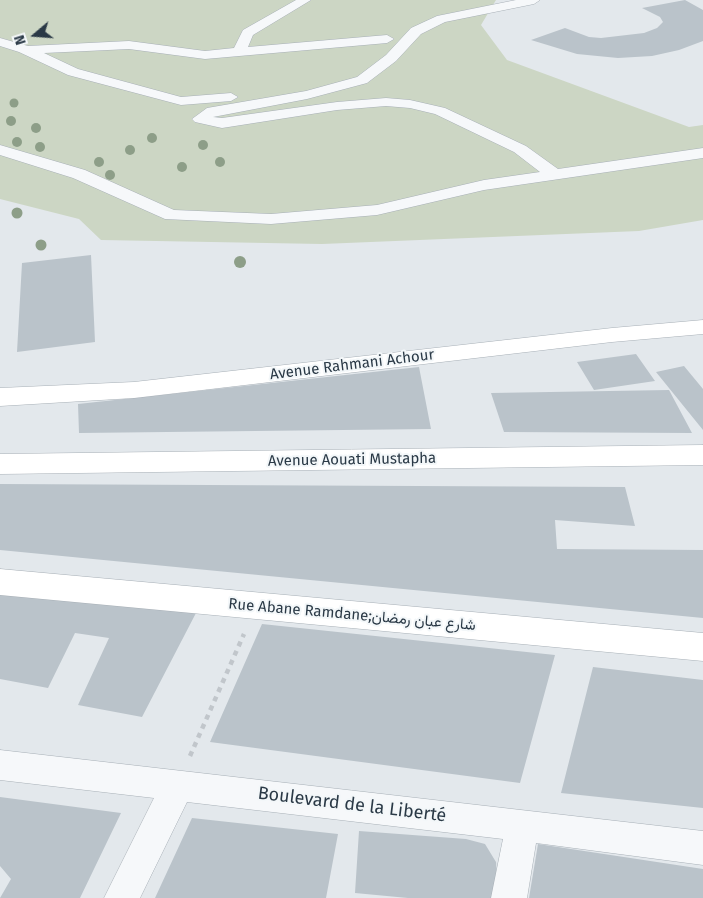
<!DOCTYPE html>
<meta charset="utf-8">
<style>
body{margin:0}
#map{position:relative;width:703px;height:898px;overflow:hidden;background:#e3e8ec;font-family:"Fira Sans",sans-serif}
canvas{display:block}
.north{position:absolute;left:10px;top:10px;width:50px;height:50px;-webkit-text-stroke:4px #f3f7f9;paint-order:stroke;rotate:252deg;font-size:14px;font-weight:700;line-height:20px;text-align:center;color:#2a3946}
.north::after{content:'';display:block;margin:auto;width:18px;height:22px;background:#2a3946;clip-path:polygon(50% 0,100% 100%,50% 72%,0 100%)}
</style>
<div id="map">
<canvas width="703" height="898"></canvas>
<div class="north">N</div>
</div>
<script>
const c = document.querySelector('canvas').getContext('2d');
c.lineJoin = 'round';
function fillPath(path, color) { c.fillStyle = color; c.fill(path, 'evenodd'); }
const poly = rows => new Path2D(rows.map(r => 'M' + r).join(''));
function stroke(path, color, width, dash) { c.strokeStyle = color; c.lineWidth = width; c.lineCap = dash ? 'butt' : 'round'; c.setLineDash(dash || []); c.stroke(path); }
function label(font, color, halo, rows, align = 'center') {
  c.font = font + ' "Fira Sans",Vazirmatn,sans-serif'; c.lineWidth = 4; c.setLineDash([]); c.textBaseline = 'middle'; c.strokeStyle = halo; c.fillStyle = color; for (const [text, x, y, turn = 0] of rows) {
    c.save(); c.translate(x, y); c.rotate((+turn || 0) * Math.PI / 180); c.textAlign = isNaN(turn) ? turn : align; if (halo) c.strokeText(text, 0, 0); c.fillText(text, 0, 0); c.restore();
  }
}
fillPath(poly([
 [0,0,496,0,481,25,507,60,689,127,703,125,703,220,639,231,322,244,101,240,79,219,0,199]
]), '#ccd6c4');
fillPath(poly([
 [685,0,703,10,703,41,679,50,652,56,618,58,577,54,531,40,565,28,589,37,601,38,644,33,657,28,663,22,660,17,642,8],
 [91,255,95,342,17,352,22,263],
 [636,354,655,381,594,390,577,362],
 [684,366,703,389,703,430,656,372],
 [419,367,431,429,79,433,78,404],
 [669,390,692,433,504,432,491,393],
 [0,484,625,487,635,526,555,520,557,549,703,550,703,618,0,550],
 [0,592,196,613,142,717,78,705,109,638,75,633,48,688,0,679],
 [262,624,555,655,520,783,210,742],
 [593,667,703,680,703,808,561,793],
 [0,797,121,813,80,898,0,898,11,879,0,866],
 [192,818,338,834,326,898,155,898],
 [359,831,466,839,485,844,496,862,498,898,408,898,355,893],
 [538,844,703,869,703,898,529,898]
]), '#bac3ca');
const street = poly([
 [296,0,311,0,253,35,248,47,387,35,394,39,387,43,205,59,129,49,44,53,78,69,181,97,231,93,238,97,231,101,181,105,68,75,19,52,0,46,0,38,28,46,129,41,205,51,234,48,243,30,296,0],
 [516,0,540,0,534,4,445,22,421,34,396,61,367,83,307,99,213,117,222,118,337,102,386,98,410,100,445,108,526,146,558,169,703,148,703,158,484,190,377,215,271,224,165,219,73,178,0,155,0,145,85,170,174,210,271,214,377,205,484,180,540,172,514,152,435,114,410,108,386,106,337,110,222,128,195,122,192,119,207,108,306,91,357,77,386,55,411,28,437,16,516,0],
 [0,750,703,831,703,865,536,843,527,898,491,898,503,839,187,802,140,898,104,898,154,798,0,780,0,750]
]);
const secondary = poly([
 [703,320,703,334,612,342,134,398,0,406,0,388,134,382,612,328,703,320],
 [703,445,703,465,0,474,0,454,703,445],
 [0,569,703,633,703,661,0,595,0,569]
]);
stroke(street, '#a8b0b7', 1);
stroke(secondary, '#a8b0b7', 1);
stroke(poly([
 [190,756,244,634]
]), '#c1c6cb', 4.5, [5, 5]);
fillPath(street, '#f6f8fa');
fillPath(secondary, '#fff');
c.fillStyle = '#8d9e88';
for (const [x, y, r] of [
 [14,103,4.5],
 [11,121,5],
 [36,128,5],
 [152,138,5],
 [17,142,5],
 [203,145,5],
 [40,147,5],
 [130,150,5],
 [99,162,5],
 [220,162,5],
 [182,167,5],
 [110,175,5],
 [17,213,5.5],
 [41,245,5.5],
 [240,262,6]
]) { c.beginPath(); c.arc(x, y, r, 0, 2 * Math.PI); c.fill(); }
label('15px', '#2a3946', '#f3f7f9', [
 ["Avenue Rahmani Achour",352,365,-7],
 ["Avenue Aouati Mustapha",352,460,-1],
 ["Rue Abane Ramdane;شارع عبان رمضان",352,615,5]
]);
label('18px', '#2a3946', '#f3f7f9', [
 ["Boulevard de la Liberté",352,805,7]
]);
</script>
